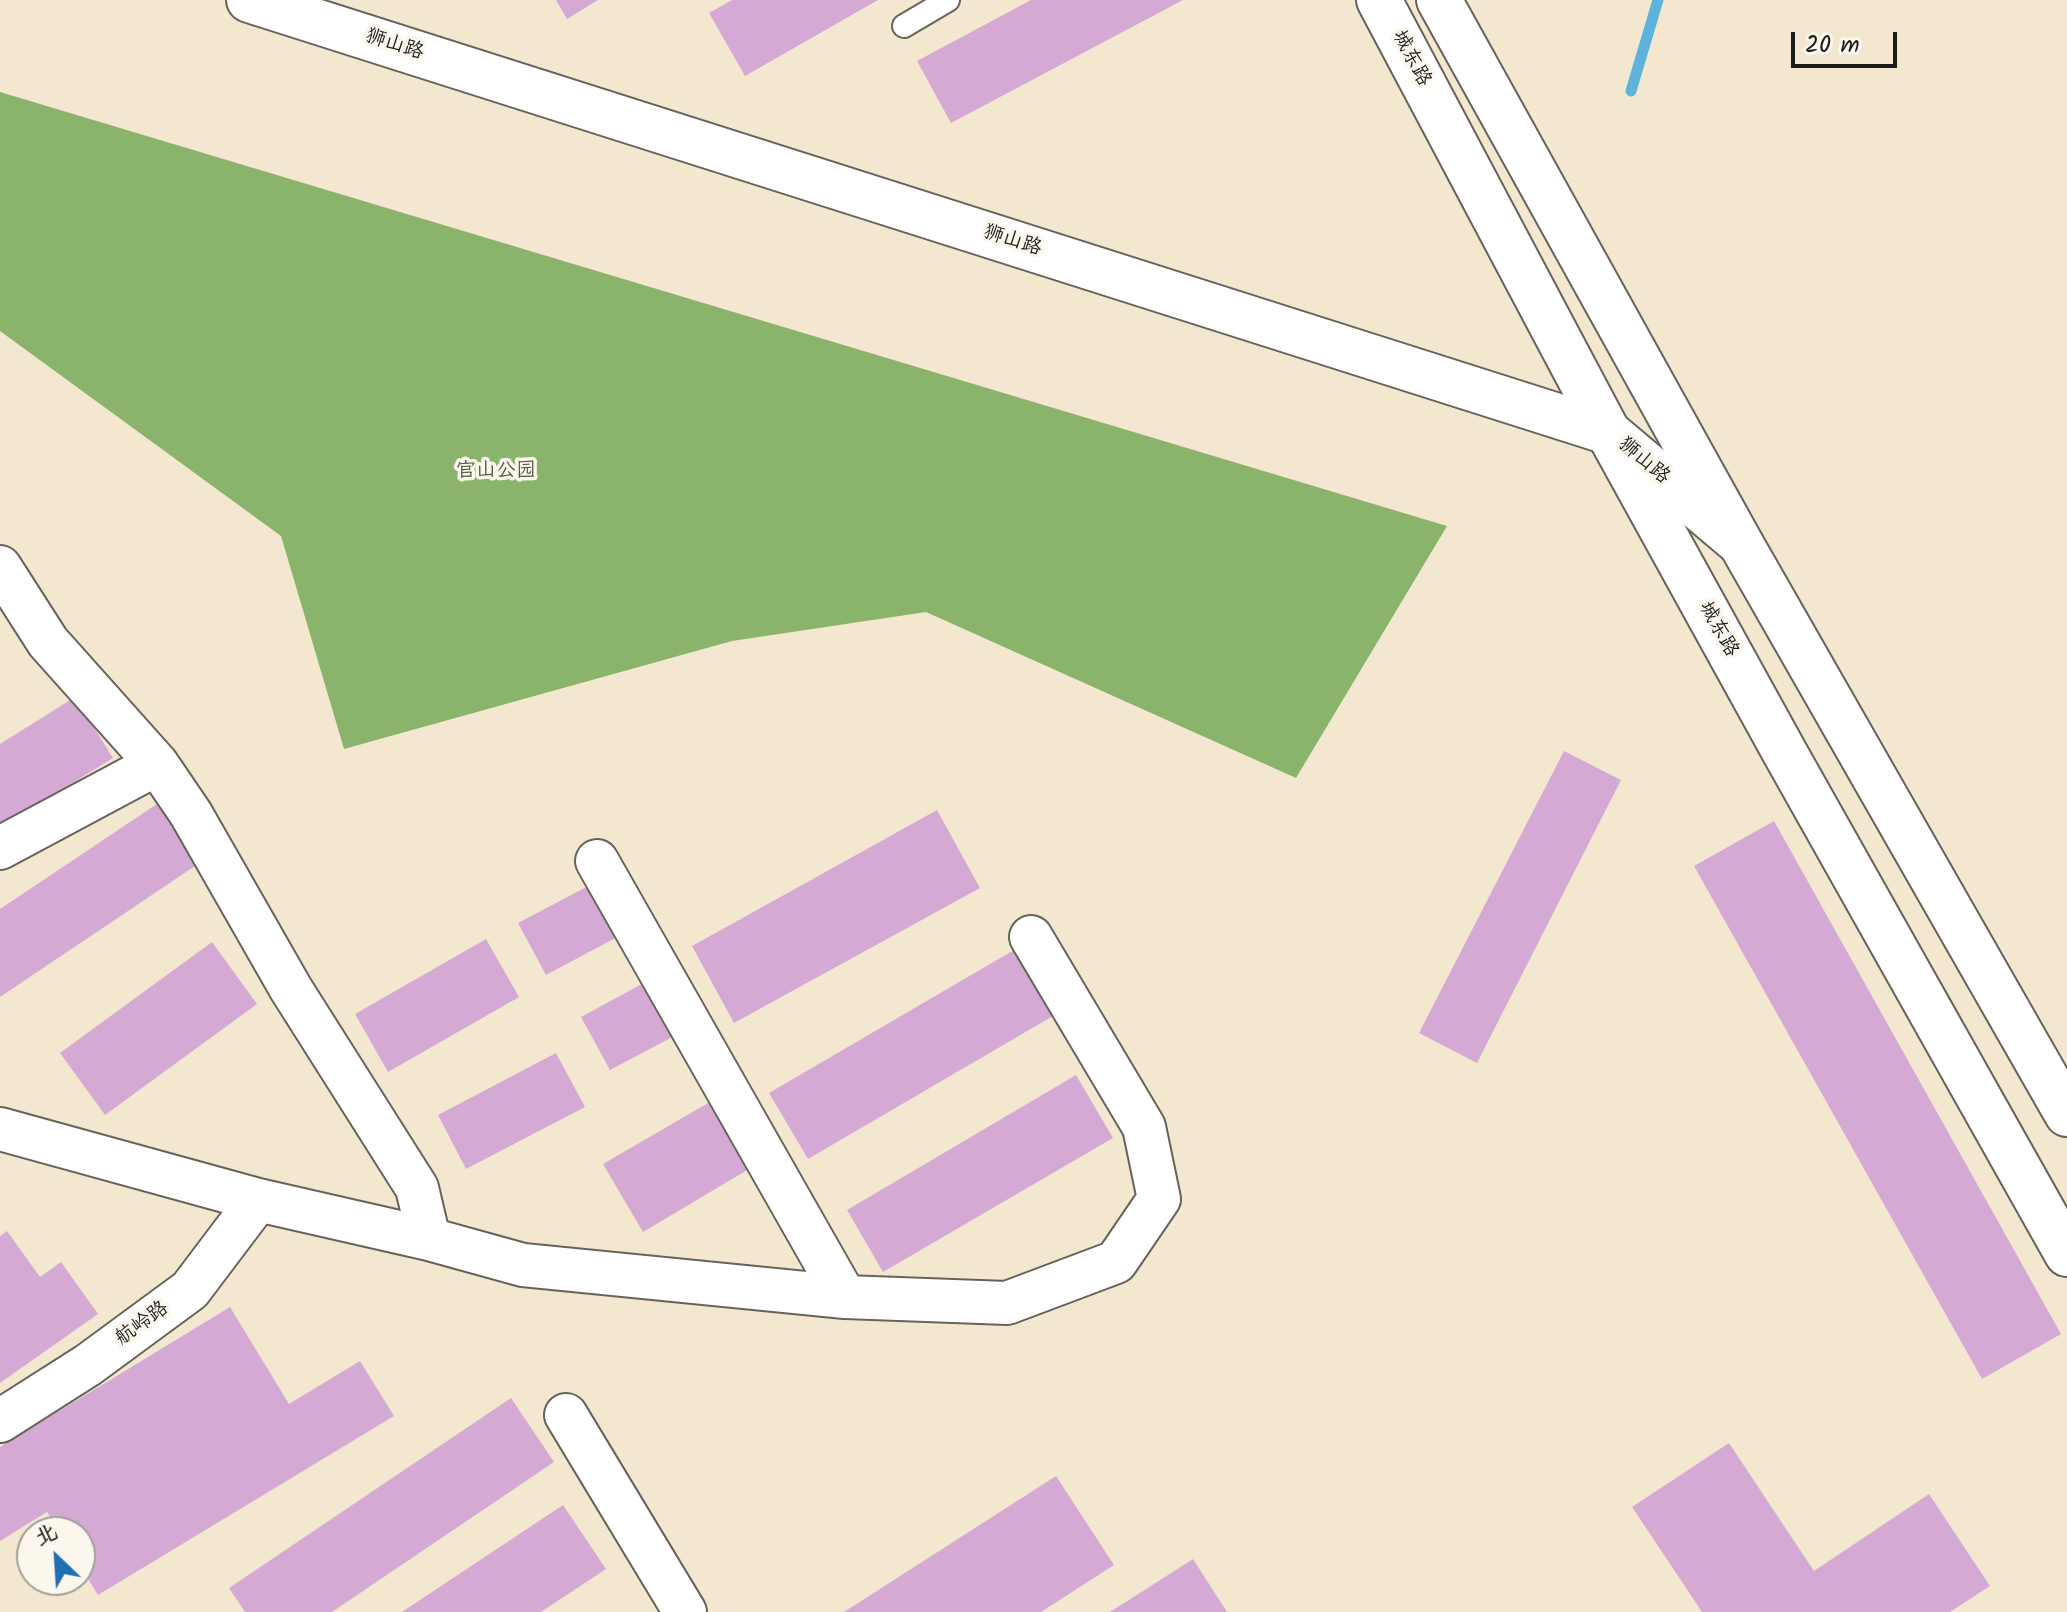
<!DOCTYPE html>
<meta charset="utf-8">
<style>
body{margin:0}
#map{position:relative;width:2067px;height:1612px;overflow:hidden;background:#f3e8cf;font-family:Kalam,"LXGW WenKai TC",sans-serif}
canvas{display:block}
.north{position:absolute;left:16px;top:1516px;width:80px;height:80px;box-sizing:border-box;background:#fbf7ec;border:2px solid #a29f99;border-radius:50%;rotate:335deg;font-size:22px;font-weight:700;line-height:32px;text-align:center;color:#1c1c1c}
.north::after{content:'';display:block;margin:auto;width:28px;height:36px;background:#1f6fb2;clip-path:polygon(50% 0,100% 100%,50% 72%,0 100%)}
.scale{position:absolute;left:1791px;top:32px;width:106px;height:36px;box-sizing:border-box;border:4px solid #1c1c1c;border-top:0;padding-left:10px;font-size:24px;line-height:28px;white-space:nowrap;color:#1c1c1c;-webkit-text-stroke:6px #fbf7ec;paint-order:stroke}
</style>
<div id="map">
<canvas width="2067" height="1612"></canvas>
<div class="north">北</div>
<div class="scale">20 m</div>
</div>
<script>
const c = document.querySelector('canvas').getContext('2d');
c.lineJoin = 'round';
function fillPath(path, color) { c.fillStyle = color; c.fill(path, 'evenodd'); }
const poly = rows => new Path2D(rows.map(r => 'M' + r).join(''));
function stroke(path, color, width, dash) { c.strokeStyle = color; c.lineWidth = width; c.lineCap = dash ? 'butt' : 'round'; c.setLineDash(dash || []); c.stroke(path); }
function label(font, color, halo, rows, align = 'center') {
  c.font = font + ' Kalam,"LXGW WenKai TC",sans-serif'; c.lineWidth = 7; c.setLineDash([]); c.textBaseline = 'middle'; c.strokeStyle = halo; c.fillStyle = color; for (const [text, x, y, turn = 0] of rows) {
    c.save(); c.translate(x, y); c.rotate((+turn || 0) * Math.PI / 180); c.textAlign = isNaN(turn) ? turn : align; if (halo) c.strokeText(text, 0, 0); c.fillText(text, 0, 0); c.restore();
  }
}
fillPath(poly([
 [0,92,1447,526,1296,778,926,612,732,641,344,749,281,536,0,331]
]), '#8ab46b');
stroke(poly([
 [1631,91,1658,0]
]), '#5db3da', 11);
fillPath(poly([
 [556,0,598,0,567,19],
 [732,0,878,0,745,76,709,13],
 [1031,0,1183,0,951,123,917,61],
 [75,697,113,758,0,828,0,744],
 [1564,751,1621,780,1477,1063,1419,1033],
 [163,800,204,860,0,997,0,909],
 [937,810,980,888,734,1023,692,946],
 [1774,821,2061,1334,1982,1379,1694,866],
 [594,883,621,935,546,975,518,923],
 [486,939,519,997,388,1072,355,1014],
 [212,942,257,1004,105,1115,60,1053],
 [1014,950,1053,1016,808,1159,769,1093],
 [651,979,680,1033,610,1070,581,1017],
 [556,1053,585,1107,466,1169,438,1115],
 [1076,1075,1113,1138,883,1272,847,1210],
 [715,1099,754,1166,643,1232,603,1164],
 [7,1231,40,1277,61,1262,98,1314,0,1383,0,1236],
 [230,1307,289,1404,360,1361,394,1416,98,1595,80,1566,80,1532,59,1532,47,1512,0,1541,0,1447],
 [511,1398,554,1462,332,1612,245,1612,229,1588],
 [1729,1443,1814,1571,1929,1494,1990,1586,1950,1612,1702,1612,1632,1507],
 [1056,1476,1114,1565,1041,1612,844,1612],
 [563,1505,606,1569,541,1612,402,1612],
 [1193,1559,1227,1612,1110,1612]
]), '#d4aad5');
const service = poly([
 [904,26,948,0]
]);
const minor = poly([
 [0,567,48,642,157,764],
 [0,848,157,764,191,814,291,989,417,1188,429,1239],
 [597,861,845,1297],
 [0,1129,258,1200,429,1239,523,1265,845,1297,1007,1303,1116,1262,1159,1199,1144,1127,1031,937],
 [566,1415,685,1612],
 [0,1421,88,1365,190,1290,258,1200]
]);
const tertiary = poly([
 [1379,0,1608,432,1785,753,2067,1254],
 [1439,0,1741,544,2067,1114]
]);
const secondary = poly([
 [249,0,1608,432,1741,544]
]);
stroke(service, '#67635b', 26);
stroke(minor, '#67635b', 46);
stroke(tertiary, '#67635b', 48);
stroke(secondary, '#67635b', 48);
stroke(service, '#fff', 22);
stroke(minor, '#fff', 42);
stroke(tertiary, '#fff', 44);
stroke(secondary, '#fff', 44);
label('20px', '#1c1c1c', '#fbf7ec', [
 ["狮山路",394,46,18],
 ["城东路",1410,59,62],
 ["狮山路",1012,242,18],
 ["狮山路",1643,462,40],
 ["城东路",1717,630,61],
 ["航岭路",143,1325,-36]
]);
label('20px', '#4f5c3d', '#fbf7ec', [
 ["官山公园",496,473]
]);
</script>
